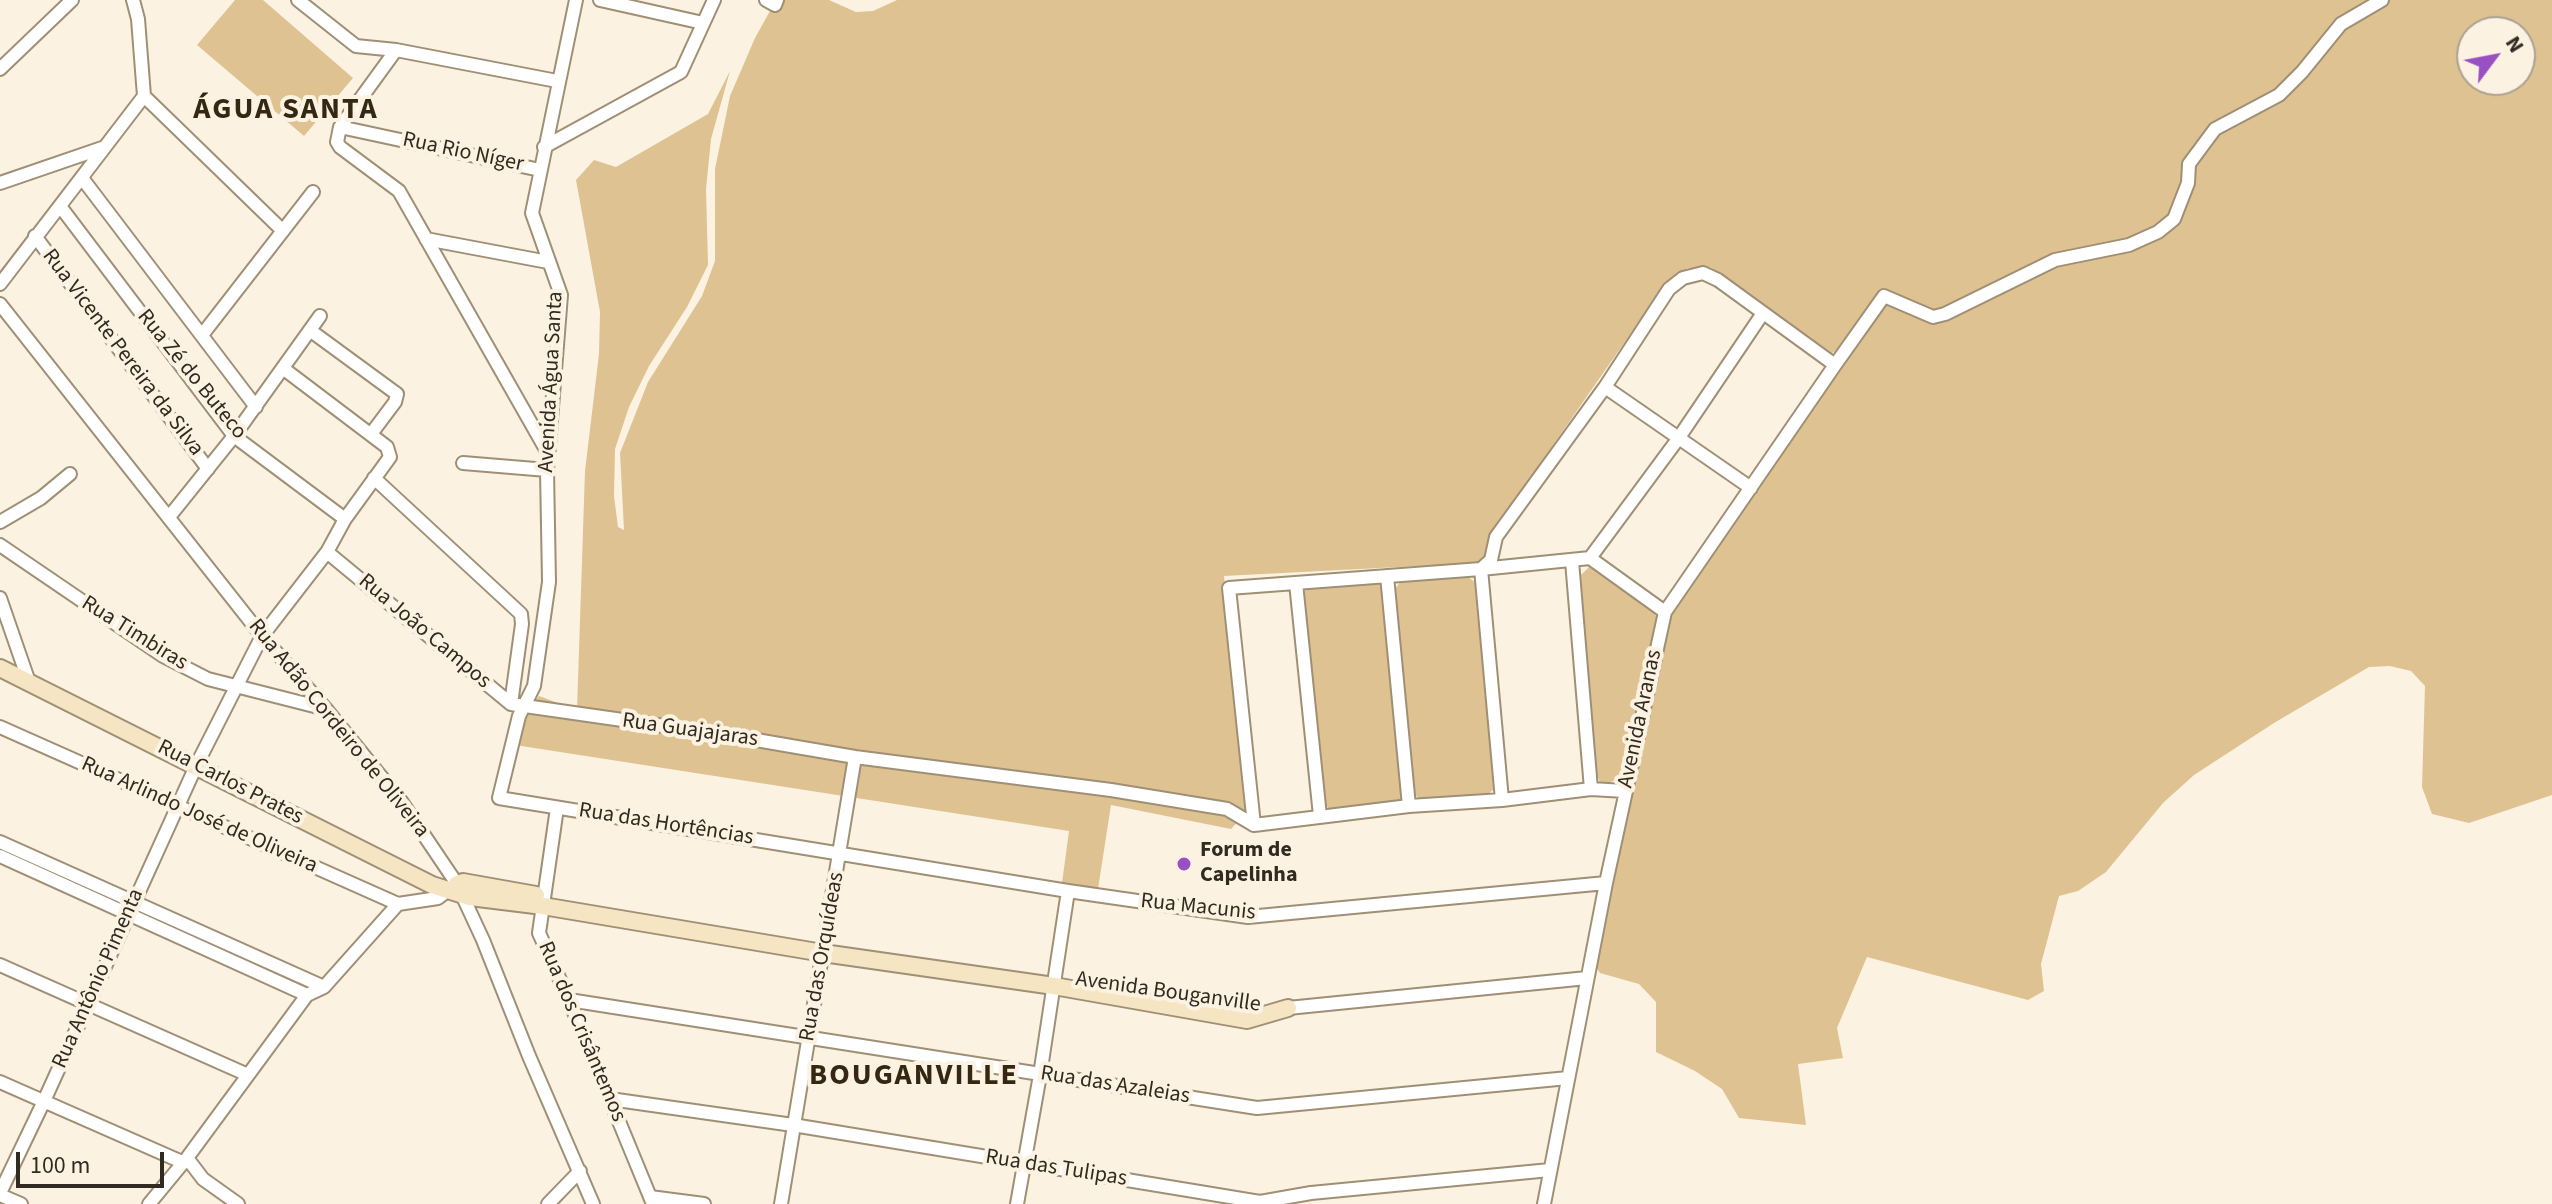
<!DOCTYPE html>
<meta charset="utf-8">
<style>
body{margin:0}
#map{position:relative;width:2552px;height:1204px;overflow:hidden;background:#fcf2e2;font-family:"Source Sans 3",sans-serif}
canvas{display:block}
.north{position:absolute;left:2456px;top:16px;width:80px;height:80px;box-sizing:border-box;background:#fcf2e2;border:2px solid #aba294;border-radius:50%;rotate:58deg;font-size:22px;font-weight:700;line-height:32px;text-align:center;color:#312a20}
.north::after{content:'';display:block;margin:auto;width:28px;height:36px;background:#9850c3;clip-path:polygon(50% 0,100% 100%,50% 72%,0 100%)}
.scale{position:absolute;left:16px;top:1152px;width:148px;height:36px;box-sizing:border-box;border:4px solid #312a20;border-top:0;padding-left:10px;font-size:24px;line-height:28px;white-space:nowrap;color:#312a20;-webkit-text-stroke:6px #fcf2e2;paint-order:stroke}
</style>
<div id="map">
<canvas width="2552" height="1204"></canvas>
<div class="north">N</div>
<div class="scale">100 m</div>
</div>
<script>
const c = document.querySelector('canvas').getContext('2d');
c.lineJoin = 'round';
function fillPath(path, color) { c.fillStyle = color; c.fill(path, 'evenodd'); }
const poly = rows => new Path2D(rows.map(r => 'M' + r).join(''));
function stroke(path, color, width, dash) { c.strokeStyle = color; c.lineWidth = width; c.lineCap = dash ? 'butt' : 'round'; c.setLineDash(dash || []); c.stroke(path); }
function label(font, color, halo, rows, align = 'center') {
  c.font = font + ' "Source Sans 3",sans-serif'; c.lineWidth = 8; c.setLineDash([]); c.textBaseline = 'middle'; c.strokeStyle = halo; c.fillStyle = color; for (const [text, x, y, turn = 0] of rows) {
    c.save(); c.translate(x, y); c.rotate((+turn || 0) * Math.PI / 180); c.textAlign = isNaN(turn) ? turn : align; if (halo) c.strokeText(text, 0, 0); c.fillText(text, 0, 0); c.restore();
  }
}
fillPath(poly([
 [235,0,263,0,353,78,304,136,197,45],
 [776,0,829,0,856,12,873,11,897,0,2552,0,2552,795,2469,823,2432,814,2422,787,2425,686,2411,671,2390,666,2369,667,2274,723,2194,775,2163,803,2106,872,2078,891,2059,896,2041,964,2044,991,2028,1000,1867,957,1837,1028,1843,1058,1798,1064,1806,1125,1739,1118,1722,1089,1695,1071,1656,1052,1656,1002,1639,984,1600,973,1596,967,1669,615,1894,294,1884,288,1841,349,1832,353,1710,267,1688,268,1668,280,1491,534,1485,557,1477,563,1224,576,1248,811,1231,829,1111,805,1098,889,1062,883,1069,831,515,745,523,717,539,696,577,710,585,471,599,354,600,312,576,180,594,160,616,167,708,114,730,71,711,139,706,189,708,265,687,307,649,366,629,407,615,449,614,496,618,527,624,530,620,453,648,382,702,296,715,261,715,169,730,96,755,38],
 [2472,32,2520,32,2520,80,2472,80],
 [1589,567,1594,568,1653,609,1657,619,1623,774,1619,779,1605,784,1600,782,1596,773,1579,577],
 [1465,574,1477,584,1494,789,1486,796,1421,800,1414,794,1395,589,1401,581],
 [1378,582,1382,587,1402,799,1400,803,1331,810,1323,803,1322,794,1303,593,1308,587]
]), '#dfc291');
const street = poly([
 [298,0,356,46,396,50,557,81],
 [576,0,532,213,561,295,547,470,549,582,534,686,519,716,499,798,1068,891,1248,917,1606,883],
 [600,0,703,23],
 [766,0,775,5,777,0],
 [396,50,340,127,337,142,340,147,399,191,548,453],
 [0,69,72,0],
 [144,96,283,231],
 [340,127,540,170],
 [544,147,681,72,714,0],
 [82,178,256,407],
 [0,183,105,147],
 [60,206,234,436,345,519],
 [35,236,208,469],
 [426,239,548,262],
 [0,284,144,96,138,19,133,0],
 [0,304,262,636,326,709,401,801,457,884,483,940,529,1056,593,1204],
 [311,331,397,394,395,402,371,434],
 [202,335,313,192],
 [1605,387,1751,488],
 [463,463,547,470],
 [374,478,521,614,522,624,511,704],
 [169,517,234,436,320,316],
 [0,522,41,498,70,474],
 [0,545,163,656,208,679,326,709],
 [327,552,511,704,727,735,855,757,1111,790,1227,809,1254,825,1409,806,1502,800,1591,789,1625,791],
 [1590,558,1678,439,1763,313],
 [1572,561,1591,789],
 [1387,576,1409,806],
 [1296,583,1320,816],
 [0,598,29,682],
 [0,727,398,904],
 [1502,800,1481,569,1491,560,1496,537,1605,387,1669,289,1683,278,1703,273,1718,280,1835,365],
 [557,808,539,933,569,1000,653,1204],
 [1254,825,1229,588,1481,569,1590,558,1665,612],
 [0,842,324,987],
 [0,856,307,995],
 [0,965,248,1075],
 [569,1000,1257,1108,1568,1078],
 [1288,1008,1587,978],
 [0,1082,182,1162],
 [610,1099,793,1125,1260,1202,1311,1193,1550,1170],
 [187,1158,203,1179,238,1204],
 [0,1193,44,1101,196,766,262,636,327,552,345,519,390,457,387,447,284,369],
 [0,1195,21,1204],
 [650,1197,704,1204],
 [149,1204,187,1158,307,995,324,987,398,904,438,898,451,888],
 [548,1204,580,1171],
 [781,1204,855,757],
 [1017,1204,1040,1075,1068,891],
 [1544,1204,1606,883,1665,612,1835,365,1884,296,1933,317,1945,314,2055,260,2129,245,2158,232,2174,219,2188,183,2189,164,2215,129,2279,95,2302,72,2341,24,2382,0]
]);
const secondary = poly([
 [0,668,432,885,470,897,543,906,823,953,1054,986,1247,1020,1288,1008],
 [457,884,463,882,536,895]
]);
stroke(street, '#9f8f75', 16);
stroke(secondary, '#9f8f75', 20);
stroke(street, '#fff', 12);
stroke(secondary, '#f6e5c3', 16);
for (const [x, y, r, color] of [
 [1184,864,8,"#9850c3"]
]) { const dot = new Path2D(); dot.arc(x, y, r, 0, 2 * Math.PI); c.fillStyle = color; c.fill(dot); stroke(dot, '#fcf2e2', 3); }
label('22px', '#312a20', '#fcf2e2', [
 ["Rua Rio Níger",463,153,12],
 ["Rua Vicente Pereira da Silva",122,353,53],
 ["Rua Zé do Buteco",191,375,51],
 ["Avenida Água Santa",552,382,-87],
 ["Rua João Campos",424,632,40],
 ["Rua Timbiras",134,634,32],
 ["Avenida Aranas",1641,719,-78],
 ["Rua Adão Cordeiro de Oliveira",338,729,51],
 ["Rua Guajajaras",690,731,8],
 ["Rua Carlos Prates",230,783,27],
 ["Rua Arlindo José de Oliveira",199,816,24],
 ["Rua das Hortências",666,825,9],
 ["Rua Macunis",1198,908,6],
 ["Rua das Orquídeas",823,957,-80],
 ["Rua Antônio Pimenta",99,979,-66],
 ["Avenida Bouganville",1168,993,8],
 ["Rua dos Crisântemos",581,1032,67],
 ["Rua das Azaleias",1115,1086,9],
 ["Rua das Tulipas",1056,1169,9]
]);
label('bold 22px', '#312a20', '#fcf2e2', [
 ["Forum de",1200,851],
 ["Capelinha",1200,876]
], 'left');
c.letterSpacing = '2px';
label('bold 30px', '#352812', '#fcf2e2', [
 ["ÁGUA SANTA",286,111],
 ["BOUGANVILLE",914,1077]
]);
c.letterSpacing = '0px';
</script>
